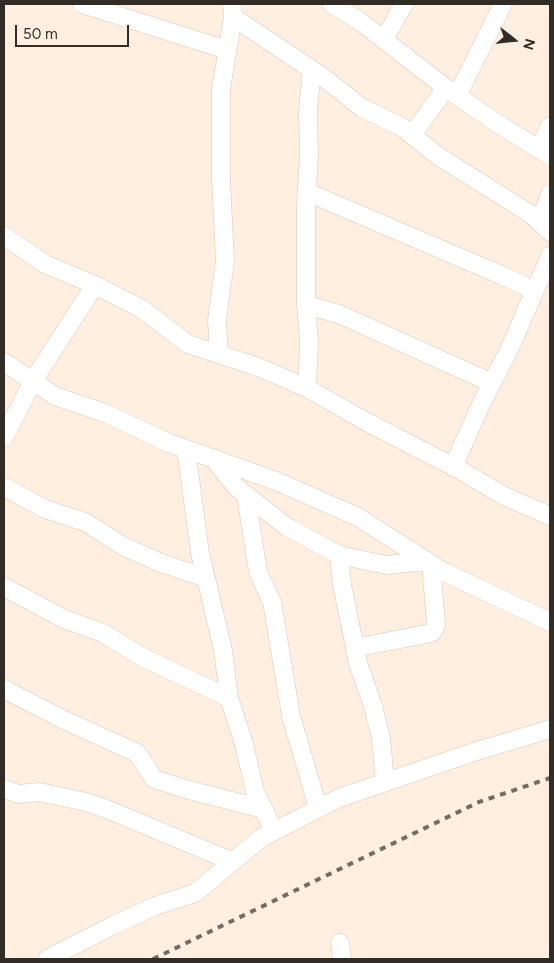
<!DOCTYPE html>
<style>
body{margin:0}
#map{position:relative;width:554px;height:963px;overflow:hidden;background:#ffefe0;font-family:Figtree,sans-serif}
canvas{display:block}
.frame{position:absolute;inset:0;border:5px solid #322c27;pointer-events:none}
.north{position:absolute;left:489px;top:15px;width:50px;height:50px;-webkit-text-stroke:4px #ffefe0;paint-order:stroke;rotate:106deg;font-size:14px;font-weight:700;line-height:20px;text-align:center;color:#322c27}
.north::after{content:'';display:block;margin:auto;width:18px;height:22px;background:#322c27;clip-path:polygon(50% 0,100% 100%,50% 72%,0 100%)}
.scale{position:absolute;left:15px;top:25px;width:114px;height:22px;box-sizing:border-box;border:2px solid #322c27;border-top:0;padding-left:6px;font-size:15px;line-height:18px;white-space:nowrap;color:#322c27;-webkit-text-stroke:4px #ffefe0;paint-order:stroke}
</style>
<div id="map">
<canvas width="554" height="963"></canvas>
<div class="frame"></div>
<div class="north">N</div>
<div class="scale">50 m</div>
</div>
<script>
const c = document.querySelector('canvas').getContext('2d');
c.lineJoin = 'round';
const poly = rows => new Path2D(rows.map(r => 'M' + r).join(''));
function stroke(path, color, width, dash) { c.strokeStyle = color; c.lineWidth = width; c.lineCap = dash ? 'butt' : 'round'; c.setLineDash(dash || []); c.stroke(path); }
const street = poly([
 [82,4,227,50],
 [332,4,361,22,446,88,492,120,550,156],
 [233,17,323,77,362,108,402,127,438,156,532,215,550,232],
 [384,40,404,4],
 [457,96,503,4],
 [412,135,446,88],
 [539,149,550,126],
 [307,192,501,275,535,291],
 [540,222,550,194],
 [4,236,45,264,95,285,142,309,188,344,258,367,307,388,363,420,460,470,504,496,550,516],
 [306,305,339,314,492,383],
 [219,354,217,320,225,261,221,179,221,89,233,17,232,4],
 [4,362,55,396,105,413,169,443,276,481,358,517,444,572,550,622],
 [307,388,309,341,306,305,306,203,309,157,308,110,312,70],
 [4,437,33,381,95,285],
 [186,449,200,553,223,650,229,698,244,744,255,792,274,831],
 [213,458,236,487,287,527,339,555,386,565,427,561],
 [453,467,483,400,508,352,550,256],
 [4,487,45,509,85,522,123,546,161,563,206,578],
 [246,495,258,572,272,602,291,716,318,808],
 [339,555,342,585,358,663,373,706,381,738,385,782],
 [4,587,64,619,103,633,142,657,229,698],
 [355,648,431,633,434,630,436,624,431,564],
 [4,689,62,719,137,753,154,779,189,790,263,809],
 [4,789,19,794,39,792,86,802,109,810,231,861],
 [340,943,342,959],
 [47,959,114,925,155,906,195,893,261,838,339,798,477,751,550,729]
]);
stroke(street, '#d7c7b9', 19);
stroke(street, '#fff', 18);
stroke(poly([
 [153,959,479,802,550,778]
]), '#756b63', 4, [6, 6]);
</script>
